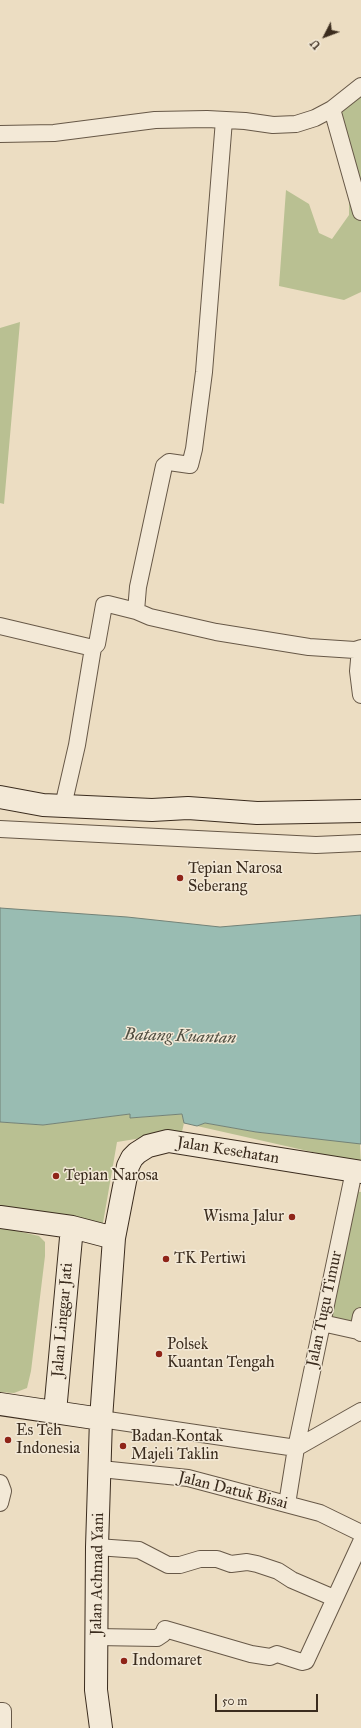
<!DOCTYPE html>
<style>
body{margin:0}
#map{position:relative;width:361px;height:1728px;overflow:hidden;background:#ecddc2;font-family:"IM FELL Great Primer",serif}
canvas{display:block}
.north{position:absolute;left:305px;top:16px;width:40px;height:40px;-webkit-text-stroke:3px #f3e9d7;paint-order:stroke;rotate:228deg;font-size:11px;font-weight:700;line-height:16px;text-align:center;color:#3b2c1e}
.north::after{content:'';display:block;margin:auto;width:14px;height:18px;background:#3b2c1e;clip-path:polygon(50% 0,100% 100%,50% 72%,0 100%)}
.scale{position:absolute;left:215px;top:1694px;width:103px;height:18px;box-sizing:border-box;border:2px solid #3b2c1e;border-top:0;padding-left:5px;font-size:12px;line-height:14px;white-space:nowrap;color:#3b2c1e;-webkit-text-stroke:3px #f3e9d7;paint-order:stroke}
</style>
<div id="map">
<canvas width="361" height="1728"></canvas>
<div class="north">U</div>
<div class="scale">50 m</div>
</div>
<script>
const c = document.querySelector('canvas').getContext('2d');
c.lineJoin = 'round';
function fillPath(path, color) { c.fillStyle = color; c.fill(path, 'evenodd'); }
const poly = rows => new Path2D(rows.map(r => 'M' + r).join(''));
function stroke(path, color, width, dash) { c.strokeStyle = color; c.lineWidth = width; c.lineCap = dash ? 'butt' : 'round'; c.setLineDash(dash || []); c.stroke(path); }
function label(font, color, halo, rows, align = 'center') {
  c.font = font + ' "IM FELL Great Primer",serif'; c.lineWidth = 3; c.setLineDash([]); c.textBaseline = 'middle'; c.strokeStyle = halo; c.fillStyle = color; for (const [text, x, y, turn = 0] of rows) {
    c.save(); c.translate(x, y); c.rotate((+turn || 0) * Math.PI / 180); c.textAlign = isNaN(turn) ? turn : align; if (halo) c.strokeText(text, 0, 0); c.fillText(text, 0, 0); c.restore();
  }
}
fillPath(poly([
 [361,93,361,292,344,300,279,286,286,190,309,204,319,233,332,239,349,215,349,186,331,116],
 [20,322,4,504,0,503,0,328],
 [130,1114,131,1118,182,1114,184,1123,181,1136,154,1136,117,1142,103,1223,0,1211,0,1122,43,1125],
 [205,1123,256,1132,360,1143,361,1163,197,1126],
 [353,1191,361,1192,361,1305,357,1324,325,1317],
 [0,1227,39,1236,45,1242,45,1256,31,1371,27,1388,14,1393,0,1392]
]), '#b9c092');
const water = poly([
 [0,908,127,917,220,927,361,915,361,1144,256,1132,205,1123,197,1126,184,1123,182,1114,130,1118,130,1114,43,1125,0,1122,0,908]
]);
fillPath(water, '#99bcb2');
stroke(water, '#738277', 1);
const street = poly([
 [332,109,361,212],
 [224,120,204,372,194,449,190,465,169,462,164,466,138,587,136,611,150,617,216,632,309,647,355,650,361,648],
 [0,134,54,133,155,120,207,119,245,121,273,125,296,124,315,118,332,109,361,86],
 [0,626,93,648,97,644,104,605,108,604,136,611],
 [360,649,358,671,361,695],
 [63,806,77,745,93,648],
 [0,829,316,845,361,843],
 [322,1323,358,1331,361,1333],
 [358,1331,361,1316],
 [101,1419,296,1448,361,1411],
 [101,1469,188,1478,320,1513,361,1533],
 [0,1483,3,1491,0,1503],
 [287,1504,296,1448,354,1171],
 [97,1547,139,1550,168,1565,180,1565,200,1559,217,1559,231,1564,247,1562,257,1564,278,1571,292,1580,334,1598],
 [96,1637,157,1638,163,1634,165,1629,251,1654,270,1657,277,1654,302,1662,306,1661,361,1542],
 [0,1711,3,1711,3,1728]
]);
const secondary = poly([
 [0,797,43,805,108,808,152,810,188,808,257,813,361,811],
 [0,1217,72,1227,114,1238],
 [0,1404,101,1419],
 [55,1412,72,1227],
 [101,1728,96,1690,97,1547,101,1419,114,1238,128,1166,132,1158,137,1153,148,1146,168,1141,361,1172]
]);
stroke(street, '#675847', 18);
stroke(secondary, '#3b2c1e', 24);
stroke(street, '#f3e9d7', 16);
stroke(secondary, '#f3e9d7', 22);
for (const [x, y, r, color] of [
 [180,878,4,"#8f2418"],
 [56,1176,4,"#8f2418"],
 [292,1217,4,"#8f2418"],
 [166,1259,4,"#8f2418"],
 [159,1354,4,"#8f2418"],
 [8,1440,4,"#8f2418"],
 [123,1446,4,"#8f2418"],
 [124,1661,4,"#8f2418"]
]) { const dot = new Path2D(); dot.arc(x, y, r, 0, 2 * Math.PI); c.fillStyle = color; c.fill(dot); stroke(dot, '#f3e9d7', 1.5); }
label('16px', '#3b2c1e', '#f3e9d7', [
 ["Tepian Narosa",188,869],
 ["Seberang",188,887],
 ["Tepian Narosa",64,1176],
 ["Wisma Jalur",284,1217,"right"],
 ["TK Pertiwi",174,1259],
 ["Polsek",167,1345],
 ["Kuantan Tengah",167,1363],
 ["Es Teh",16,1431],
 ["Indonesia",16,1449],
 ["Badan Kontak",131,1437],
 ["Majeli Taklin",131,1455],
 ["Indomaret",132,1661]
], 'left');
label('16px', '#3b2c1e', '#f3e9d7', [
 ["Jalan Kesehatan",228,1151,9],
 ["Jalan Tugu Timur",325,1309,-78],
 ["Jalan Linggar Jati",63,1320,-85],
 ["Jalan Datuk Bisai",233,1491,14],
 ["Jalan Achmad Yani",98,1574,-89]
]);
label('italic 17px', '#525043', '#f3e9d7', [
 ["Batang Kuantan",180,1037,2]
]);
</script>
